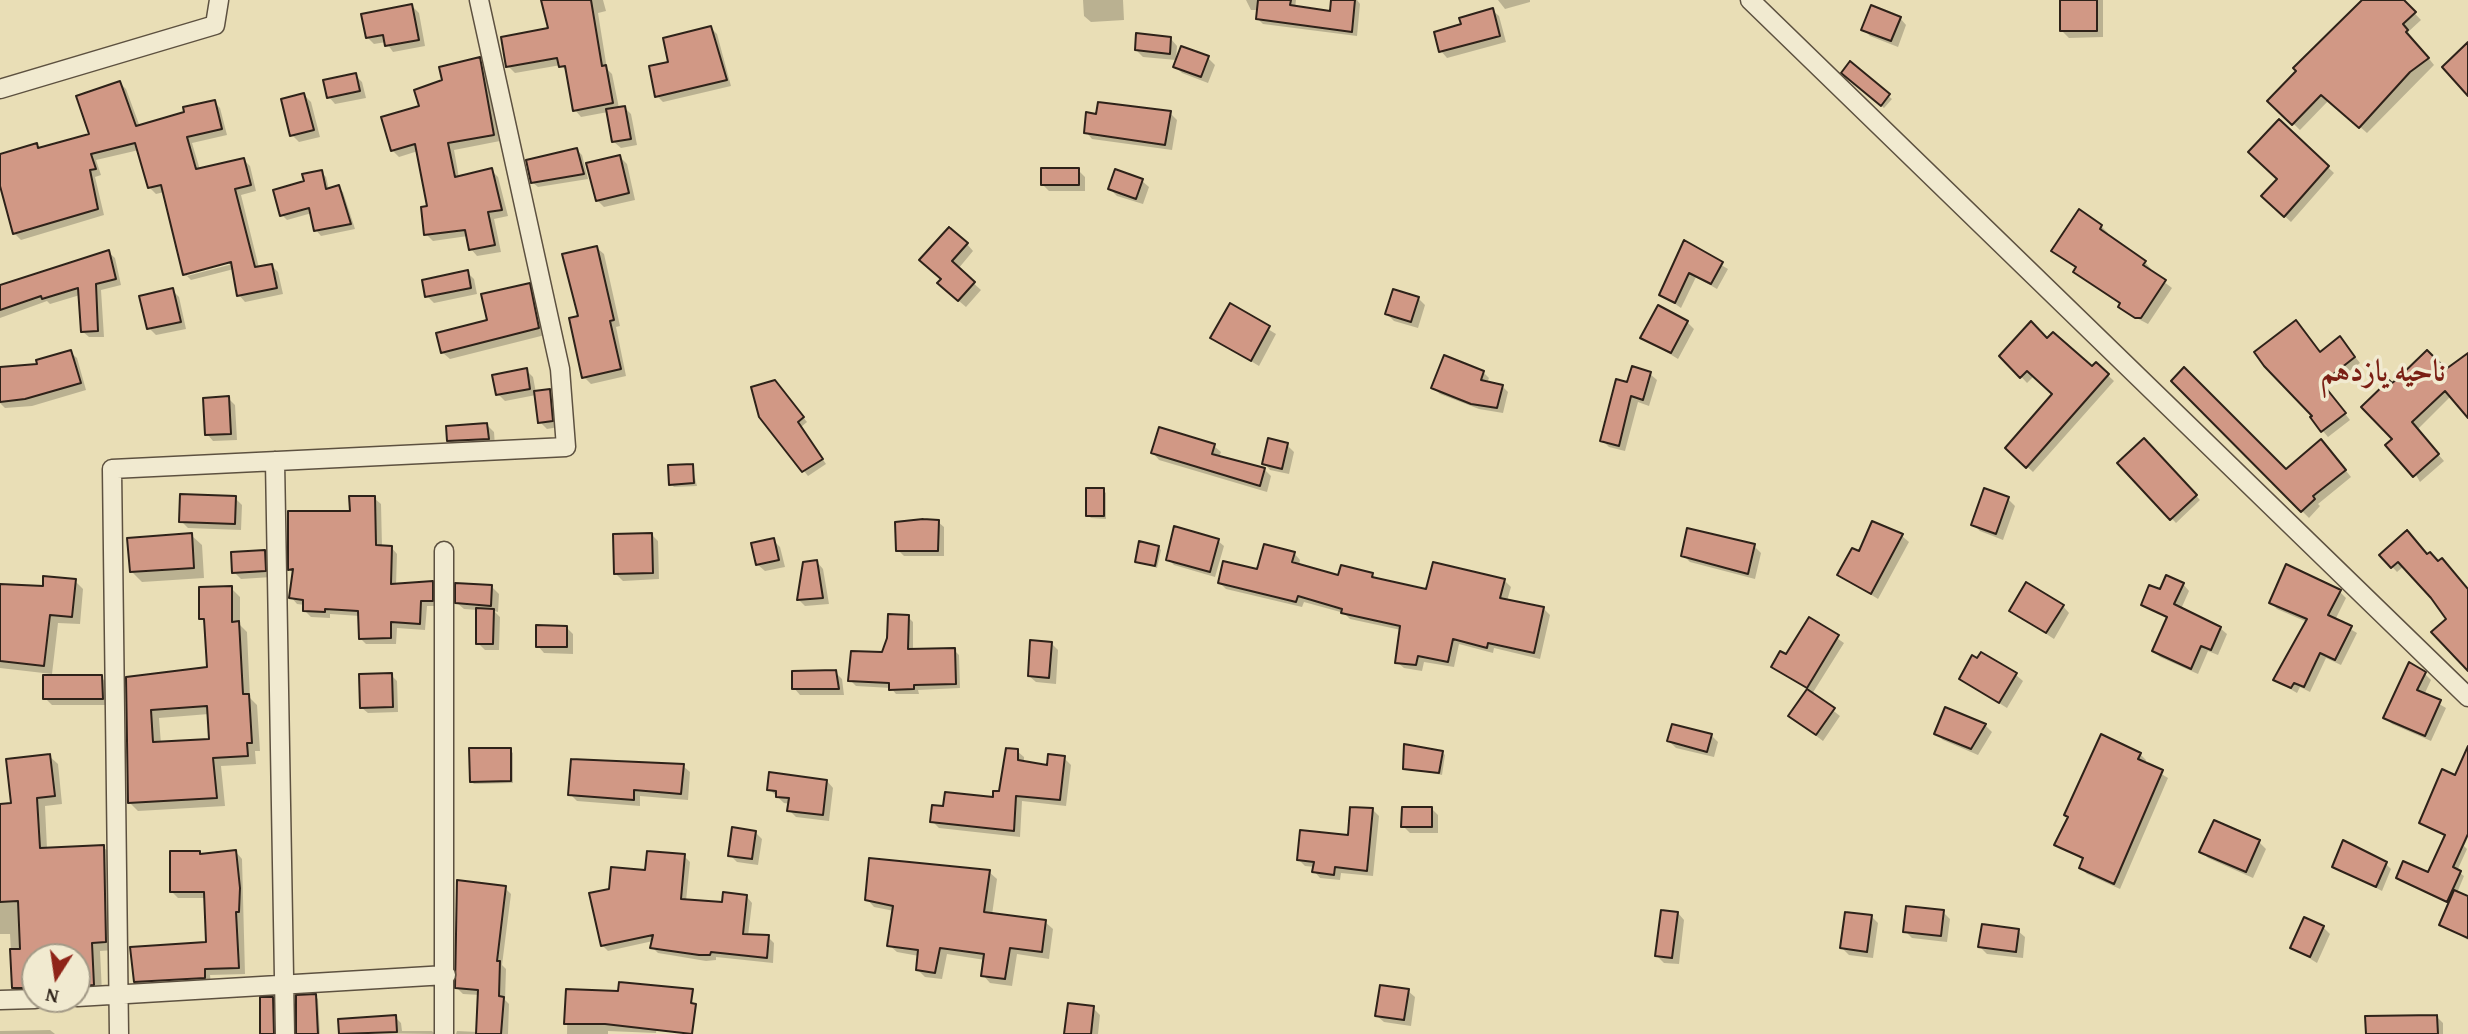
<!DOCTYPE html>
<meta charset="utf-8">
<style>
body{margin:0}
#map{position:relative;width:2468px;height:1034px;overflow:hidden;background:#e9deb6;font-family:"Gentium Book Plus",serif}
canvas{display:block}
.north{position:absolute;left:21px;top:943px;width:70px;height:70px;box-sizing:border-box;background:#f1ead0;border:2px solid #a39a87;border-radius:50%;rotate:192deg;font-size:19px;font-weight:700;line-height:28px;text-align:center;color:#2e2219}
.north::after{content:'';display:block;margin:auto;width:24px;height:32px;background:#8f2418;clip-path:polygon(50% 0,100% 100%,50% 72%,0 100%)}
</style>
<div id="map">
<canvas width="2468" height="1034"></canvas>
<div class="north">N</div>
</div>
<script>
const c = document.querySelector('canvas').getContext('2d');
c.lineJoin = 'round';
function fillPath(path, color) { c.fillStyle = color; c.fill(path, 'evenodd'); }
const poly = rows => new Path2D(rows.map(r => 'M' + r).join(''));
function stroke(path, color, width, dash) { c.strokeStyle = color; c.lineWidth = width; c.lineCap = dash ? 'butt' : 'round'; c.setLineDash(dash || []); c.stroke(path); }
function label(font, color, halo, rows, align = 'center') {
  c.font = font + ' "Gentium Book Plus",Amiri,serif'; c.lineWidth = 7; c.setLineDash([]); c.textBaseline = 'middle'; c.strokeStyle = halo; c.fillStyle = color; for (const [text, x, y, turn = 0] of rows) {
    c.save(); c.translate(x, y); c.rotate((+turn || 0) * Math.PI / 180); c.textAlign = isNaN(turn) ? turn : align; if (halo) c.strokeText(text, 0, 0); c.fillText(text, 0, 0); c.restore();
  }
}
fillPath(poly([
 [543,0,603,0,606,11,598,13,607,69,612,74,619,108,624,107,631,114,637,145,621,148,614,142,608,112,581,117,575,110,568,73,561,65,515,73,508,66,550,29],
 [1083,0,1123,0,1124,20,1091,22,1084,16],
 [1246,0,1296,0,1295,8,1331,13,1332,0,1357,0,1360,4,1357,36,1263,24,1258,19,1258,10,1251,10],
 [1498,0,1530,0,1530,2,1505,9],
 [2061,0,2103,0,2103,37,2069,38,2062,31],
 [2375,0,2402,0,2421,20,2408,32,2434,65,2367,133,2329,100,2300,130,2270,101],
 [412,6,419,13,425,46,393,52,386,42,374,44,367,37],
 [1492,10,1499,16,1506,42,1447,58,1441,51,1464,26],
 [1900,18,1906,25,1898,47,1870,36,1863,29],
 [711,28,717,34,731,86,663,102,657,96,670,64],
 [1171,39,1177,46,1176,60,1143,57,1136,50],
 [1208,58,1215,65,1208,83,1182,73,1175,66],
 [479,59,486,66,500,141,454,150,459,178,491,170,498,177,508,216,494,219,501,252,477,256,471,249,468,236,433,241,426,234,429,207,418,151,399,157,392,150,444,81],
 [1851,64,1892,99,1884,108,1843,72],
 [355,75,362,82,366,98,335,104,329,97],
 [120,83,126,89,140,127,214,102,220,108,227,135,192,143,200,170,244,160,250,166,256,191,241,195,259,268,272,266,278,272,283,294,245,302,239,295,234,269,191,280,185,274,164,192,156,194,150,188,139,150,96,160,101,175,95,177,104,215,21,240,14,233,0,179,0,156,91,135],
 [239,258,240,262,187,276,187,272],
 [304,95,311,102,320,137,299,142,292,135],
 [1170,113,1177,120,1172,150,1092,139,1086,132],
 [2279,121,2334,173,2291,222,2263,196,2279,179],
 [577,150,582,155,588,179,538,187,532,182],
 [620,157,627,164,635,200,604,207,597,200],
 [1078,170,1085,177,1085,191,1049,191,1042,184],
 [321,172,326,177,329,190,338,187,343,192,355,229,321,236,316,230,312,213,287,220,282,215,306,182],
 [1142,181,1149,187,1143,204,1117,196,1110,189],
 [2079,212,2101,226,2108,233,2106,236,2145,262,2151,269,2150,271,2172,288,2148,324,2127,313,2121,305,2082,278,2075,272,2077,269,2053,251],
 [1684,243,1728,269,1717,289,1696,277,1681,308,1662,295],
 [967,244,973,251,958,269,981,290,966,307,946,290,943,279,928,267],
 [597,248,604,254,620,326,616,327,626,376,591,384,584,377,580,317],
 [108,252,115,258,121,285,101,290,104,337,89,337,82,331,80,295,50,304,47,301,0,318,0,287],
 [467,272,474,279,477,294,434,303,427,296],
 [529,285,536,292,545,335,450,359,443,353,489,322],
 [172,290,179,297,186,329,156,335,149,328],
 [1418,298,1425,305,1418,328,1394,321,1387,314],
 [1230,306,1276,334,1259,366,1213,338],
 [1687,322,1694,329,1678,359,1642,337],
 [2047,340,2092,368,2096,364,2114,381,2033,472,2007,448,2054,394,2034,376,2027,383,2002,356],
 [2345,344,2360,363,2326,389,2350,420,2328,437,2312,418,2320,354],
 [70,352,77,358,86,390,32,406,5,408,0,403,0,369,40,366],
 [526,370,533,377,536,393,550,391,556,398,559,427,547,429,540,422,536,395,505,401,498,394],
 [2446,371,2468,372,2468,415,2451,396,2417,430,2444,461,2420,482,2395,439,2392,385],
 [1483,372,1489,378,1487,383,1502,386,1508,392,1503,413,1479,409,1440,394,1434,388],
 [1650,374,1657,380,1649,406,1638,402,1625,451,1609,447,1602,440,1628,384],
 [2173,381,2286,471,2327,447,2351,477,2318,504,2320,506,2309,518],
 [779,387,807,422,801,427,826,464,808,476,761,417],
 [228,398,235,405,237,440,213,441,207,434],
 [487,425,494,432,495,446,456,447,449,441],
 [2144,440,2200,500,2176,523,2119,463],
 [1287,445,1294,452,1289,474,1270,470,1264,463],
 [1214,446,1221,452,1219,458,1264,469,1271,476,1267,492,1159,460,1153,453],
 [692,466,697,486,674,487,671,484],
 [1103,490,1106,493,1106,519,1091,518,1088,515],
 [235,498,242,505,241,530,188,528,181,521],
 [374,498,381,504,382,547,391,547,397,554,396,586,432,583,438,589,438,606,427,606,425,630,397,628,396,644,366,644,360,638,360,616,330,614,330,618,311,617,305,611,305,605,297,604,291,597,294,573,290,569,351,513],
 [2008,499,2015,506,2003,540,1980,531,1973,524],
 [938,522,944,527,944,556,904,556,898,550],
 [651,534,658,541,659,579,623,581,616,574],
 [191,535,202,545,204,578,142,582,131,571],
 [1902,536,1909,542,1878,599,1839,575,1859,554],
 [773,540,780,547,785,567,765,571,758,565],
 [1218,541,1224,546,1215,577,1174,565,1168,559],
 [1754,546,1761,553,1755,579,1690,562,1683,555],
 [1158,547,1161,550,1157,568,1137,561],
 [264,552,271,559,272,577,241,579,234,572],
 [1294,553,1300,560,1299,566,1340,577,1372,575,1376,579,1427,591,1504,580,1511,587,1507,601,1544,609,1550,615,1540,659,1494,648,1493,653,1459,644,1454,667,1424,662,1422,671,1404,668,1397,662,1401,630,1350,619,1344,613,1304,602,1302,607,1226,589,1220,583,1259,571],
 [2381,555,2468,590,2468,668,2449,619,2404,566,2397,572],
 [817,562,823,569,829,604,805,606,799,600],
 [2287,566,2340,592,2346,598,2335,620,2357,633,2341,665,2326,658,2310,692,2300,687,2297,693,2275,680,2307,622,2277,609,2271,603],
 [75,581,83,589,80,624,58,623,52,674,0,668,0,586,44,588],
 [2183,584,2189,591,2181,609,2220,628,2227,634,2218,655,2208,651,2198,674,2160,657,2154,651,2168,619,2143,605,2161,591],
 [492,587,499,594,498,612,494,611,500,617,499,650,485,650,478,643,478,610,464,609,457,603],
 [231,588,240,597,240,625,247,632,250,698,257,705,260,751,255,751,256,764,221,766,225,806,138,811,129,802,128,679,208,669,206,623,201,618],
 [209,714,211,741,161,744,159,718],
 [2063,606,2069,613,2054,639,2011,611],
 [908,617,913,622,913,651,954,650,959,655,960,688,918,690,919,694,896,694,891,688,856,686,850,680,890,654],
 [1809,619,1844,643,1812,694,1840,716,1823,741,1790,716,1808,690,1773,667,1786,656],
 [566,627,573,634,573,654,544,653,538,646],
 [1051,643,1058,650,1056,684,1036,682,1029,676],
 [2420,669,2431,680,2424,695,2446,708,2431,741,2392,724,2385,717],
 [835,672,842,679,844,695,800,695,794,688],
 [391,675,397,681,398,712,368,713,362,708],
 [2016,675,2023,681,2007,708,1961,679],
 [101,677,108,684,110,705,52,705,45,698],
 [1946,709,1985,725,1992,732,1978,755,1943,740,1936,733],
 [1711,735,1718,742,1714,757,1676,748,1669,741],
 [510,750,513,753,513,783,474,784,471,781],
 [1017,751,1024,757,1024,763,1048,767,1064,758,1071,765,1066,806,1022,801,1020,837,939,828,932,821,945,808,995,798,1001,793],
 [1442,752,1445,755,1442,775,1405,768],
 [2140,754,2146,760,2145,764,2168,778,2120,889,2087,874,2081,868,2084,860,2057,845],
 [49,756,58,764,62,804,45,806,47,849,103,847,112,855,114,950,100,951,102,993,77,997,77,957,35,957,35,996,22,996,13,988,10,934,0,934,0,805,13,805],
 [683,766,690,772,688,800,640,796,640,806,577,801,570,794],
 [827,781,833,788,829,821,796,817,789,810,790,804,784,803,769,789],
 [2468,782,2468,837,2464,846,2467,849,2457,871,2464,876,2457,893,2468,898,2468,940,2441,924,2449,904,2398,877,2429,875,2446,836,2421,822],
 [1431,808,1438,815,1438,833,1410,833,1403,826],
 [1373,810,1379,816,1373,876,1341,873,1340,880,1320,878,1314,871,1315,867,1305,866,1299,860,1350,837],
 [755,832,762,839,758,865,737,862,730,855],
 [2259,842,2266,849,2253,878,2208,858,2202,852],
 [236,852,242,859,245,974,210,975,211,984,142,988,135,981,208,943,206,898,178,898,172,892,199,853,202,855],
 [684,856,690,862,686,901,724,904,747,897,752,903,748,936,768,937,774,943,773,963,716,957,716,960,706,961,658,953,652,947,653,941,608,951,602,945,611,890],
 [2386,864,2391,869,2382,891,2334,866],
 [989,872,997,879,992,915,1045,922,1053,929,1049,959,1017,954,1012,986,990,983,983,975,985,960,947,954,942,979,925,977,918,970,919,956,897,952,889,945,894,911,874,907,867,899],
 [505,888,511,894,502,965,506,969,505,1000,509,1004,508,1034,456,1034,457,1031,478,1032,480,995,463,994,457,988],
 [1943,912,1950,919,1947,942,1912,938,1905,931],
 [1678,913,1684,920,1679,964,1664,963,1657,956],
 [1871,916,1878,923,1873,958,1849,955,1842,948],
 [2323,927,2330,934,2317,963,2293,948],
 [2018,931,2025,937,2023,958,1987,954,1980,947],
 [568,991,661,994,656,1033,608,1031,608,1034,567,1034],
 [1408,991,1415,997,1411,1026,1384,1022,1377,1016],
 [315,996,318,999,320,1034,297,1034],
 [272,998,279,1005,280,1034,262,1034],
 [1093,1008,1100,1015,1098,1034,1066,1034],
 [395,1017,401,1023,402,1031,432,1031,435,1034,372,1033,371,1018],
 [2437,1017,2443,1023,2443,1034,2368,1034],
 [50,1030,55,1034,0,1034,0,1031]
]), '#0003');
const building = poly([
 [541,0,591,0,602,66,606,65,613,103,573,111,565,66,559,67,557,58,506,67,501,37,548,28,541,0],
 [1258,0,1291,0,1290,5,1330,11,1331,0,1355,0,1352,32,1256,19,1258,0],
 [2060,0,2097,0,2097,31,2060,31,2060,0],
 [2362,0,2404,0,2416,12,2403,24,2408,30,2406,32,2429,58,2410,72,2359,128,2321,95,2292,125,2267,101,2296,71,2293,68,2362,0],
 [412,4,419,40,385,46,383,35,366,38,361,14,412,4],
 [1871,5,1901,17,1891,41,1861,30,1871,5],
 [1493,8,1500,36,1439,52,1434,32,1461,24,1459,18,1493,8],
 [711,26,727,80,655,97,649,66,668,62,663,38,711,26],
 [1136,33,1171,37,1170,54,1135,50,1136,33],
 [2468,42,2468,96,2442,67,2468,42],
 [1181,46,1209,56,1201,77,1173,67,1181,46],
 [480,57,494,135,448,143,455,177,492,168,502,210,488,212,495,245,469,250,465,230,424,235,421,207,427,206,415,144,391,151,381,117,419,106,414,90,442,80,439,67,480,57],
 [1850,61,1890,94,1881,106,1841,73,1850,61],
 [356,73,360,91,327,98,323,80,356,73],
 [120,81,136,126,184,112,183,107,215,100,222,129,187,137,196,169,244,158,251,185,235,189,255,267,272,264,277,288,237,296,231,262,183,275,161,185,148,188,135,143,91,154,96,169,90,170,98,209,13,234,0,186,0,154,37,143,38,148,89,134,76,96,120,81],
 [304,93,314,130,290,136,281,99,304,93],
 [1098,102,1171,111,1165,145,1084,133,1086,112,1096,114,1098,102],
 [625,106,631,139,612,142,606,109,625,106],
 [2279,119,2329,166,2284,217,2261,196,2277,179,2248,152,2279,119],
 [577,148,584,174,531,183,526,160,577,148],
 [620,155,629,193,596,201,586,163,620,155],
 [1041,168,1079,168,1079,185,1041,185,1041,168],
 [1115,169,1143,179,1136,199,1108,189,1115,169],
 [322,170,326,189,339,185,351,224,314,231,309,208,280,216,273,190,304,181,302,174,322,170],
 [2079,209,2102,225,2100,229,2146,261,2143,265,2166,280,2141,318,2135,318,2118,307,2120,303,2073,272,2076,267,2051,251,2079,209],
 [949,227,968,243,952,261,975,282,958,301,937,283,941,279,919,260,949,227],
 [1684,240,1723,262,1711,284,1689,273,1675,303,1659,295,1684,240],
 [597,246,614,320,610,321,621,369,582,378,569,318,578,316,562,254,597,246],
 [109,250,116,279,96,284,98,331,81,332,78,288,42,299,41,296,0,310,0,285,109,250],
 [468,270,471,288,425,297,422,280,468,270],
 [530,283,539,328,441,353,436,333,487,320,481,294,530,283],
 [173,288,181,322,147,329,139,296,173,288],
 [1393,289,1419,297,1411,322,1385,314,1393,289],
 [1230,303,1270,326,1251,361,1210,338,1230,303],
 [1658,305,1688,321,1671,353,1640,338,1658,305],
 [2296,320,2320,352,2340,336,2355,357,2322,383,2346,413,2321,432,2310,417,2312,416,2264,366,2254,352,2296,320],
 [2031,321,2047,338,2053,332,2092,366,2096,362,2109,374,2026,468,2005,448,2052,394,2027,371,2020,378,1999,356,2031,321],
 [71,350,81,383,25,399,0,402,0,367,37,364,36,360,71,350],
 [2427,350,2446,369,2468,353,2468,418,2445,391,2412,422,2439,454,2413,477,2385,445,2392,439,2361,407,2389,380,2392,383,2396,380,2427,350],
 [1444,355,1484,371,1481,380,1503,385,1497,408,1471,404,1431,388,1444,355],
 [1632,366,1651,372,1643,400,1631,396,1619,446,1600,441,1616,379,1627,382,1632,366],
 [2184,367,2286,469,2321,439,2346,470,2313,496,2315,499,2301,512,2171,381,2184,367],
 [527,368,530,389,496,395,492,375,527,368],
 [775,380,804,417,798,422,823,459,802,472,759,417,751,387,775,380],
 [550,389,553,421,538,423,534,391,550,389],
 [229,396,231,434,205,435,203,398,229,396],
 [487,423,489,439,447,441,446,426,487,423],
 [1159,427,1215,444,1212,454,1265,468,1260,486,1151,453,1159,427],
 [1268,438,1288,443,1282,469,1262,464,1268,438],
 [2144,438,2197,495,2170,520,2117,463,2144,438],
 [693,464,694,483,669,485,668,465,693,464],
 [1086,488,1104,488,1104,516,1086,516,1086,488],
 [1984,488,2009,497,1996,534,1971,525,1984,488],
 [180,494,236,496,235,524,179,522,180,494],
 [349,496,375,496,376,545,392,546,391,584,433,581,433,601,421,601,420,624,391,622,391,638,359,639,358,611,325,609,325,612,303,611,303,600,289,598,293,569,288,570,288,511,350,511,349,496],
 [923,519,939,520,938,551,896,551,895,522,923,519],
 [1872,521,1903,534,1871,594,1837,575,1852,548,1859,551,1872,521],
 [1174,526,1219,539,1210,572,1166,560,1174,526],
 [1687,528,1755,544,1748,574,1681,556,1687,528],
 [2407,530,2427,554,2430,552,2438,561,2442,558,2468,589,2468,671,2431,632,2446,619,2431,598,2398,562,2391,568,2379,555,2407,530],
 [192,533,194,568,130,572,127,538,192,533],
 [652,533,653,573,614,574,613,534,652,533],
 [774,538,779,560,756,565,751,543,774,538],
 [1139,541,1159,546,1155,566,1135,562,1139,541],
 [1264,544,1295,552,1292,562,1338,575,1341,565,1373,573,1372,577,1426,589,1433,562,1505,579,1500,598,1544,607,1534,653,1488,643,1487,648,1453,639,1448,662,1418,656,1416,665,1395,663,1400,626,1341,613,1342,609,1298,596,1296,602,1218,583,1223,561,1257,569,1264,544],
 [265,550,266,571,232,573,231,552,265,550],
 [817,560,823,598,797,600,803,562,817,560],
 [2286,564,2341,590,2328,615,2352,626,2335,660,2320,653,2304,687,2294,683,2291,688,2273,680,2307,619,2269,603,2286,564],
 [2166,575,2184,583,2174,604,2221,627,2211,650,2201,646,2191,669,2152,651,2167,617,2141,605,2149,585,2160,589,2166,575],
 [43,576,76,579,72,617,50,615,44,666,0,661,0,584,43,586,43,576],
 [2026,582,2064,605,2046,633,2009,611,2026,582],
 [455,583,492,585,491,606,455,603,455,583],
 [232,586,232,622,239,621,243,694,249,694,252,743,247,743,248,756,213,758,217,798,128,803,126,677,207,667,204,619,199,619,199,587,232,586],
 [207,706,209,739,153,742,151,710,207,706],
 [476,608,494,609,493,644,476,644,476,608],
 [888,614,909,615,908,649,955,648,956,684,914,685,914,689,889,690,889,683,848,681,851,651,882,652,887,638,888,614],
 [1809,617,1839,635,1807,688,1771,667,1780,651,1786,654,1809,617],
 [536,625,567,626,567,647,536,647,536,625],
 [1030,640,1052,642,1049,678,1028,676,1030,640],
 [1981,652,2017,673,1999,703,1959,679,1972,655,1977,658,1981,652],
 [2409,662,2426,672,2417,690,2441,700,2425,736,2383,718,2409,662],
 [836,670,839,689,792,689,792,671,836,670],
 [392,673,393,707,360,708,359,674,392,673],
 [43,675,102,675,103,699,43,699,43,675],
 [1807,689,1835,708,1816,735,1788,716,1807,689],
 [1945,707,1986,724,1971,749,1934,734,1945,707],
 [1672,724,1712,734,1707,752,1667,741,1672,724],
 [2101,734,2141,753,2138,759,2163,770,2114,884,2079,868,2083,858,2054,845,2068,817,2064,815,2101,734],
 [1404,744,1443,751,1439,773,1403,769,1404,744],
 [2468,746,2468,834,2453,867,2461,871,2447,902,2396,878,2403,861,2428,872,2445,835,2419,823,2442,769,2455,775,2468,746],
 [469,748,511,748,511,781,470,782,469,748],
 [1006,748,1018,749,1018,760,1047,765,1048,754,1065,756,1060,800,1016,796,1014,831,930,822,932,805,943,806,945,792,993,797,993,791,999,791,1006,748],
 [50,754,55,796,37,798,40,848,104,845,106,942,92,943,94,985,77,986,77,957,35,957,35,988,12,988,10,949,20,949,18,901,0,902,0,804,11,803,6,759,50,754],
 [571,759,684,764,681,794,634,790,634,800,568,795,571,759],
 [769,772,827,780,823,815,787,811,789,798,776,797,776,791,767,790,769,772],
 [1350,807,1373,808,1367,871,1335,867,1334,875,1312,872,1314,862,1297,860,1300,830,1348,835,1350,807],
 [1402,807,1432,807,1432,827,1401,827,1402,807],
 [2214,820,2260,840,2246,872,2199,852,2214,820],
 [732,827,756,831,752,859,728,856,732,827],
 [2343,840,2387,862,2376,887,2332,867,2343,840],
 [236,850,240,888,239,912,236,912,239,968,205,969,205,978,134,982,130,947,206,942,204,892,170,892,170,851,200,851,200,854,236,850],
 [647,851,685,854,681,899,722,902,723,892,747,895,743,934,769,935,767,958,711,952,710,955,699,955,650,948,653,935,601,946,589,893,609,889,611,867,645,870,647,851],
 [869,858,990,870,984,912,1046,920,1042,952,1010,948,1005,979,981,976,984,954,940,948,935,973,916,970,918,950,887,946,893,906,865,900,869,858],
 [457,880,506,886,497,961,500,961,499,996,504,997,501,1034,476,1034,478,990,455,988,457,880],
 [2454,890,2468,896,2468,938,2439,925,2454,890],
 [1906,906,1944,910,1941,936,1903,932,1906,906],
 [1661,910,1678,912,1672,958,1655,956,1661,910],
 [1845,912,1872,915,1867,952,1840,948,1845,912],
 [2304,917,2324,926,2310,957,2290,948,2304,917],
 [1982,924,2019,929,2016,952,1978,947,1982,924],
 [619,982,693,989,691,1003,696,1004,692,1034,605,1024,564,1024,566,989,618,991,619,982],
 [1380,985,1409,989,1404,1020,1375,1016,1380,985],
 [316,994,318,1034,296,1034,296,995,316,994],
 [260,997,273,997,274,1034,260,1034,260,997],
 [1068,1003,1094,1006,1091,1034,1064,1034,1068,1003],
 [396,1015,397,1032,339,1034,338,1019,396,1015],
 [2437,1015,2438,1034,2366,1034,2365,1016,2437,1015]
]);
fillPath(building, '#d19885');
stroke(building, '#2e2219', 2);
const street = poly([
 [1750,0,2468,697],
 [0,89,215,25,219,0],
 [275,461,285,1034],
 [77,997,446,975],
 [0,1000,35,999],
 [119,1034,112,469,566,447,560,369,479,0],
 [444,1034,444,551]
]);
stroke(street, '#5d5140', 21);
stroke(street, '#f1ead0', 18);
label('bold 30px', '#7a1f14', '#f1ead0', [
 ["ناحیه یازدهم",2383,373]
]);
</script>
